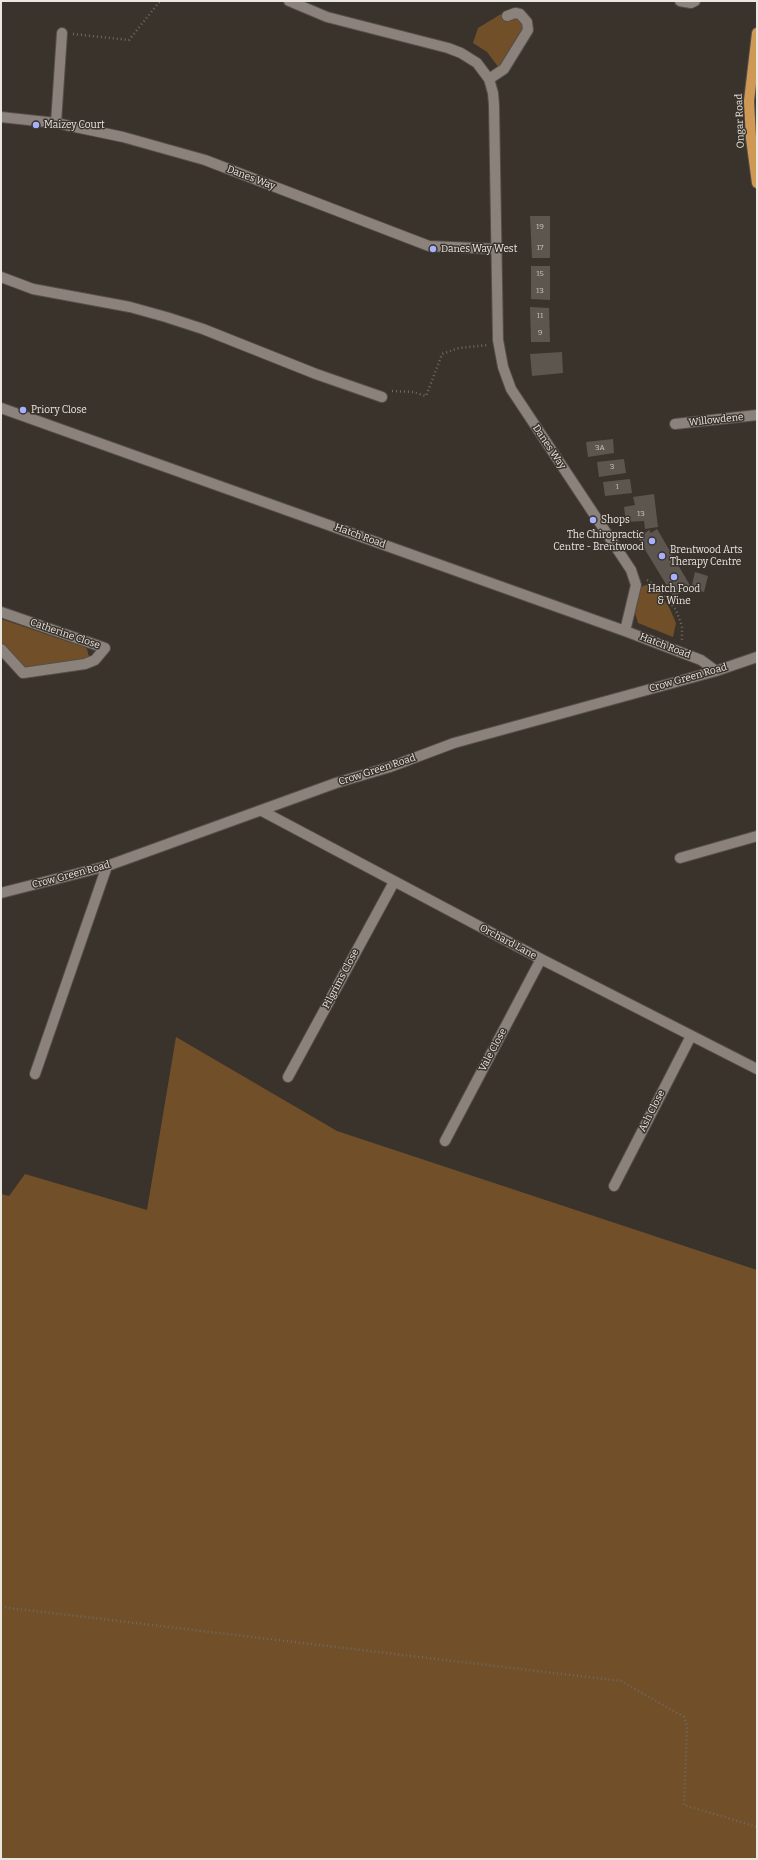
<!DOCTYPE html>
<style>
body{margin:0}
#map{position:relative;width:758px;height:1860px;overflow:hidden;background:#39332c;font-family:Bitter,serif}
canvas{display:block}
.frame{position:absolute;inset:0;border:2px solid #eae6e2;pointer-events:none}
</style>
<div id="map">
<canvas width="758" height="1860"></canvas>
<div class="frame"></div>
</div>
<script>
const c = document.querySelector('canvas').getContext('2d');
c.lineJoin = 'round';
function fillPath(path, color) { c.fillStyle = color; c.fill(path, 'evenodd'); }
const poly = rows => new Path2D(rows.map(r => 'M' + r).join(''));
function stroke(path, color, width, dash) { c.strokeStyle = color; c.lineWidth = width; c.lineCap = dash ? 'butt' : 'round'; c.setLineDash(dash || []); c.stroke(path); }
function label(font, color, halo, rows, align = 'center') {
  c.font = font + ' Bitter,serif'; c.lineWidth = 3; c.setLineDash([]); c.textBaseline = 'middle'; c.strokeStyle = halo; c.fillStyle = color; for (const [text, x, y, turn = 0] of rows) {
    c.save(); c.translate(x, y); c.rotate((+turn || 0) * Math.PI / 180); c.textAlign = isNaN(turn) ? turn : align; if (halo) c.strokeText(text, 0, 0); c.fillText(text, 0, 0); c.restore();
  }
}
fillPath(poly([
 [501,14,508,20,516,18,520,19,523,26,521,33,499,68,487,52,473,43,478,28],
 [648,584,657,588,670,609,676,623,673,637,638,623,635,613,641,587],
 [1,619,84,647,87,649,89,657,84,660,25,669,1,642],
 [176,1037,337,1131,757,1270,757,1859,1,1859,1,1194,9,1196,25,1174,147,1210]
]), '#714f29');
fillPath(poly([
 [530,216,550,216,550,258,532,258],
 [531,266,550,266,550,300,531,299],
 [530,307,549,308,550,342,531,342],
 [562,352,563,373,532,376,530,354],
 [613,439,614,453,588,457,586,442],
 [624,459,626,473,599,477,597,462],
 [630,479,632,493,605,496,603,482],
 [654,494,658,527,645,529,644,521,626,522,624,507,635,505,633,497],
 [657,529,691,587,684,592,673,596,638,538,649,530,651,533],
 [695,572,708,576,704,592,691,589]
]), '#5d564f');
const minor = poly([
 [289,1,327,17,448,48,461,53,477,63,489,79,493,93,494,105,498,340,503,367,511,389,631,570,636,585,625,631],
 [680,1,691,3,695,1],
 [489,79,504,69,528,30,527,22,520,14,515,13,507,16],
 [1,117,56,123,123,137,205,160,429,246,497,249],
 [56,123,62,33],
 [1,277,33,289,130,307,166,317,203,329,316,374,382,397],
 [1,408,625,631,701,660,716,671],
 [675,424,757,415],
 [1,612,105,648,95,660,85,664,23,673,1,649],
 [262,811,541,959,757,1069],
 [680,858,757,836],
 [1,893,107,866,336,783,390,767,454,743,716,671,757,657],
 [35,1074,107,866],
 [288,1077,394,882],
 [445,1141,541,959],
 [614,1186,691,1036]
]);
const major = poly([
 [757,33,749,101,751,138,757,183]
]);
stroke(minor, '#554f4a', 12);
stroke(major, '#554f4a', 12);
stroke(poly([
 [73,34,129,40,160,1],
 [392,391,413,392,426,396,442,354,459,348,488,345],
 [647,580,658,587,676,610,682,626,682,640],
 [1,1607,621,1681,684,1717,687,1726,684,1805,757,1827]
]), '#6f6a64', 2.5, [1, 3]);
stroke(minor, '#8b837b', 10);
stroke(major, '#cf9955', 10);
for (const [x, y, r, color] of [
 [36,125,4,"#a7b0fc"],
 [433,249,4,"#a7b0fc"],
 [23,410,4,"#a7b0fc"],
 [593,520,4,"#a7b0fc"],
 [652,541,4,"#a7b0fc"],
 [662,556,4,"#a7b0fc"],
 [674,577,4,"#a7b0fc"]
]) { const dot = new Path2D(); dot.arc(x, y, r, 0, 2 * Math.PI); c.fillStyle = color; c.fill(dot); stroke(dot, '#39332c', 1.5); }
label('8px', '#c7c2bd', null, [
 ["19",540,227],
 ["17",540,248],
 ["15",540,274],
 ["13",540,291],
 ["11",540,316],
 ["9",540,333],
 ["3A",600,448],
 ["3",612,467],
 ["1",617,487],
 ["13",641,514]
]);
label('10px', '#eae6e2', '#39332c', [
 ["Ongar Road",740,121,-92],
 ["Danes Way",251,178,21],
 ["Willowdene",716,420,-6],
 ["Danes Way",549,447,56],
 ["Hatch Road",360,536,20],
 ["Catherine Close",65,634,19],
 ["Hatch Road",665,646,21],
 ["Crow Green Road",688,678,-16],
 ["Crow Green Road",377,770,-18],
 ["Crow Green Road",71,875,-15],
 ["Orchard Lane",508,942,28],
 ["Pilgrims Close",341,979,-62],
 ["Vale Close",493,1050,-62],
 ["Ash Close",652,1111,-63]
]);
label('10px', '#eae6e2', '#39332c', [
 ["Maizey Court",44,125],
 ["Danes Way West",441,249],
 ["Priory Close",31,410],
 ["Shops",601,520],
 ["The Chiropractic",644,535,"right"],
 ["Centre - Brentwood",644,547,"right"],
 ["Brentwood Arts",670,550],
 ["Therapy Centre",670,562],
 ["Hatch Food",674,589,"center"],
 ["& Wine",674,601,"center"]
], 'left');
</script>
